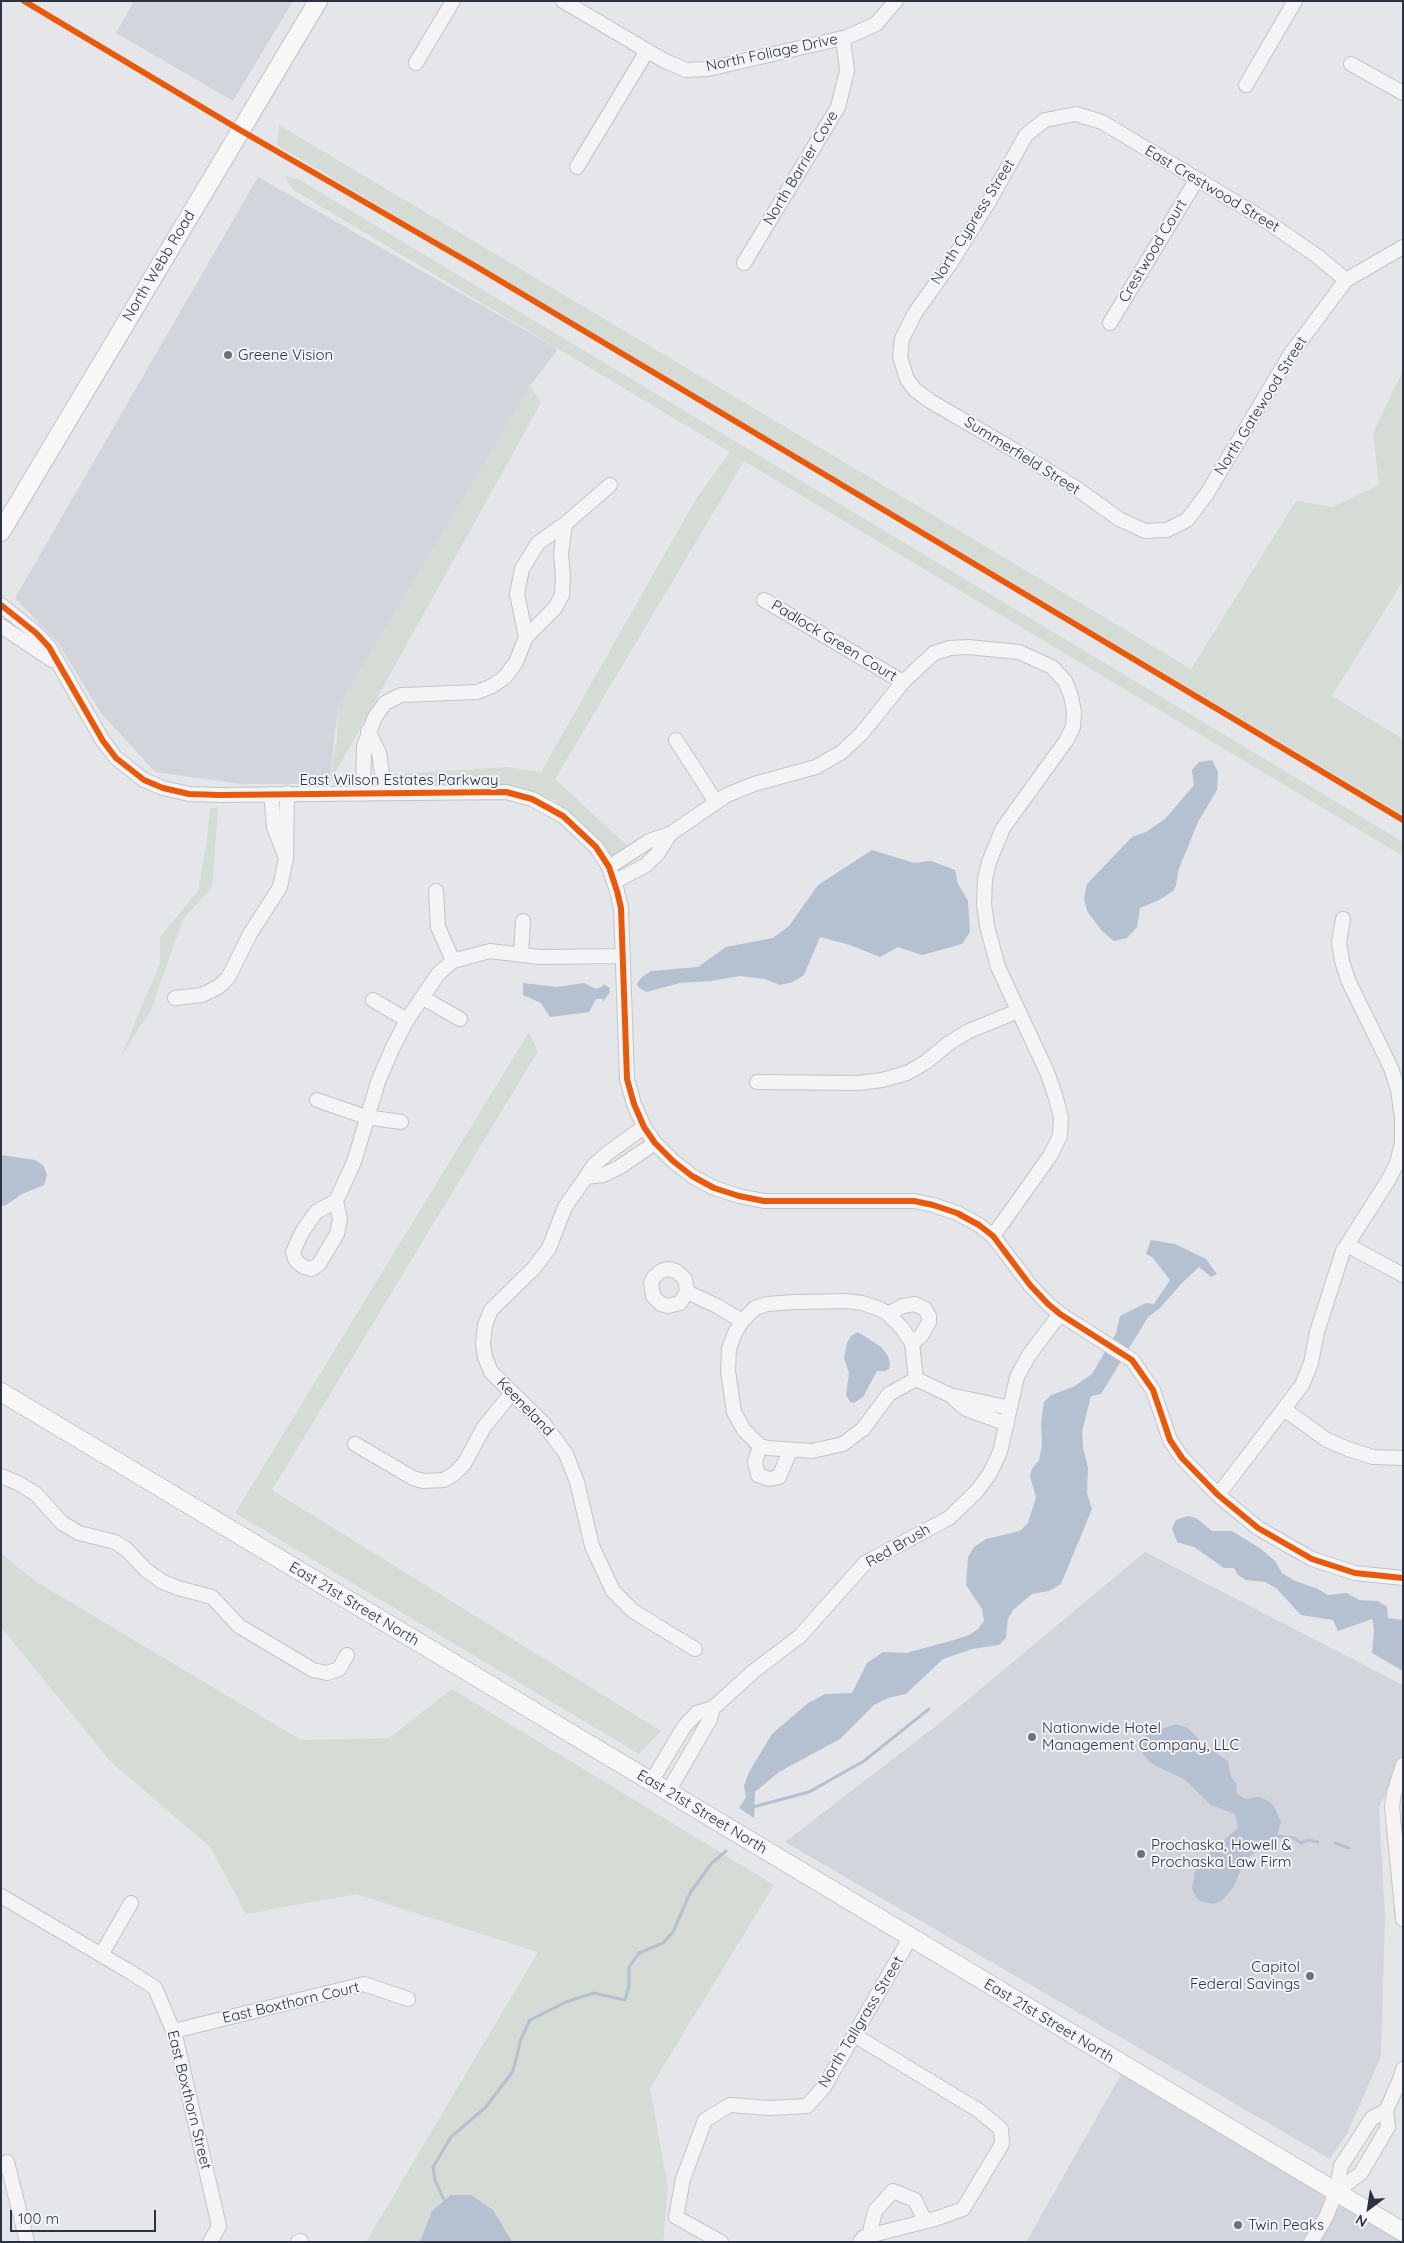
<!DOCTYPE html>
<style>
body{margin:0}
#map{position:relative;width:1404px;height:2243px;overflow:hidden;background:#e4e6e9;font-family:Quicksand,sans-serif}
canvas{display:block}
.frame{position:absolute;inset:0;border:2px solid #2c3241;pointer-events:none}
.north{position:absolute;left:1344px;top:2183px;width:50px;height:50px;-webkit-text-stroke:4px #f3f4f7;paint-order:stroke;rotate:211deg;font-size:14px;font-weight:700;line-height:20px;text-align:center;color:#2c3241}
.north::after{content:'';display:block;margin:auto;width:18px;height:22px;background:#2c3241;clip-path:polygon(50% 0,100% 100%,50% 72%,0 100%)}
.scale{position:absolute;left:10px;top:2210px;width:146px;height:22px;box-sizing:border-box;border:2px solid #2c3241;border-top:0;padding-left:6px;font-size:15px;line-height:18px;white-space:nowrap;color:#2c3241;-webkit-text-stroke:4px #f3f4f7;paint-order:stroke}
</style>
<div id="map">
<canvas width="1404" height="2243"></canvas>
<div class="frame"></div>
<div class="north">N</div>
<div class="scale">100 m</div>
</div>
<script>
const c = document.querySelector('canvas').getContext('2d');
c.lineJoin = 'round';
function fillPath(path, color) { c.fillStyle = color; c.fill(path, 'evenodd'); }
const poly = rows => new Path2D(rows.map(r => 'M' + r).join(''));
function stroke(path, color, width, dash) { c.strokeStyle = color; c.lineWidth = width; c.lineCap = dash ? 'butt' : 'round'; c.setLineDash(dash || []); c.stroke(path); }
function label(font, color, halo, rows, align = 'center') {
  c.font = font + ' Quicksand,sans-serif'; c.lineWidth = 4; c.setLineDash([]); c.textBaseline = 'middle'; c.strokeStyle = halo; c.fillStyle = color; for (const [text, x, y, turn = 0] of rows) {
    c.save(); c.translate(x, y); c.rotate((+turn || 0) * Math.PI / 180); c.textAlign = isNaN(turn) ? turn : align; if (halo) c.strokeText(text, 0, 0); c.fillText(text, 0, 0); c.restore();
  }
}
fillPath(poly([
 [134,1,293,1,233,101,116,33],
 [258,177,558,349,530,386,338,707,329,784,241,784,155,772,101,713,58,643,15,598],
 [1145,1552,1403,1685,1403,1763,1379,1807,1385,1916,1381,2056,1347,2134,1330,2159,785,1842,941,1722],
 [1126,2066,1403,2233,1403,2242,1026,2242]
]), '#d3d5dc');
fillPath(poly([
 [279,125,1191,669,1296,501,1332,507,1379,485,1373,433,1403,371,1403,581,1332,696,1403,739,1403,815,277,145],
 [285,176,298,179,1403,842,1403,856,744,461,555,779,633,851,609,867,601,842,555,801,507,784,391,784,384,775,507,767,541,772,696,499,730,452,292,189],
 [530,386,541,403,329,784,337,737,338,707],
 [218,807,212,887,183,919,151,1010,121,1056,160,963,160,937,198,891,206,847,210,809],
 [529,1032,538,1051,272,1490,661,1731,639,1754,235,1513],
 [1,1553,35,1581,301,1740,389,1738,452,1689,774,1885,650,2088,668,2188,663,2242,366,2242,538,1952,356,1894,246,1914,210,1847,110,1761,1,1627]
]), '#d4dcd5');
fillPath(poly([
 [1212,760,1218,772,1217,790,1198,822,1178,871,1176,886,1173,891,1159,900,1140,908,1137,927,1127,938,1114,941,1102,931,1087,911,1084,898,1087,884,1132,837,1146,832,1166,818,1194,785,1192,770,1199,762],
 [872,850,914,863,931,861,955,870,958,884,968,901,970,932,962,944,922,955,898,947,880,957,850,945,820,937,804,975,793,982,780,985,765,979,740,976,711,981,680,983,646,992,638,987,637,984,641,978,651,971,698,967,726,947,773,938,789,926,818,885],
 [523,983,557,987,584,983,596,989,603,986,603,984,610,988,610,992,603,1002,603,999,596,999,589,1012,550,1017,541,1003,523,995],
 [1,1155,35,1160,43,1165,47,1175,44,1185,22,1194,6,1205,1,1206],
 [1151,1240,1175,1244,1206,1259,1217,1274,1211,1277,1199,1267,1182,1283,1159,1309,1148,1317,1101,1394,1091,1396,1082,1432,1083,1448,1088,1467,1087,1493,1092,1509,1061,1584,1049,1591,1032,1594,1013,1610,1008,1619,1006,1638,999,1645,972,1649,943,1659,906,1694,888,1698,874,1705,840,1739,779,1772,755,1792,754,1818,739,1808,746,1797,744,1786,749,1772,772,1734,808,1703,825,1694,852,1693,867,1663,883,1652,906,1653,954,1640,969,1635,978,1629,984,1621,982,1609,966,1585,968,1557,974,1547,986,1539,1020,1531,1028,1523,1036,1497,1030,1476,1032,1469,1039,1460,1042,1445,1041,1422,1044,1402,1051,1395,1073,1387,1092,1374,1116,1333,1120,1316,1146,1303,1154,1304,1170,1280,1152,1257,1146,1254],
 [858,1332,881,1347,888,1356,890,1364,889,1369,885,1371,877,1371,863,1397,854,1403,850,1402,846,1395,849,1373,844,1358,847,1343,851,1336],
 [1188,1516,1196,1518,1212,1531,1232,1531,1261,1549,1275,1561,1282,1573,1293,1580,1318,1589,1328,1595,1347,1593,1359,1600,1378,1601,1387,1607,1388,1618,1403,1620,1403,1671,1372,1653,1374,1630,1372,1619,1338,1631,1333,1620,1301,1615,1276,1588,1265,1582,1246,1580,1238,1575,1234,1568,1224,1568,1194,1547,1177,1542,1172,1528,1176,1520],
 [1176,1724,1188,1728,1203,1744,1228,1761,1231,1777,1236,1784,1237,1794,1245,1799,1258,1797,1267,1800,1274,1806,1281,1822,1277,1836,1245,1860,1233,1888,1221,1901,1214,1904,1200,1901,1196,1897,1192,1889,1195,1871,1209,1853,1238,1828,1235,1814,1211,1805,1184,1779,1158,1767,1149,1761,1143,1754,1141,1747,1147,1734],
 [451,2195,471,2195,493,2210,512,2242,420,2242,432,2211]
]), '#b5c0d1');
stroke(poly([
 [753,1807,809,1792,864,1761,929,1709],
 [1277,1836,1294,1838,1301,1843,1308,1840,1318,1842],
 [1335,1843,1349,1848],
 [444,2200,435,2180,433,2167,451,2137,486,2107,513,2071,521,2039,530,2020,566,2002,594,1993,625,2000,629,1986,629,1967,639,1953,663,1943,673,1932,690,1893,711,1864,726,1851]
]), '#b5c0d1', 3);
const minor = poly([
 [563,1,663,60,686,70,708,69,847,37,876,24,896,1],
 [416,63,453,1],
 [1351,64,1403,93],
 [1246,85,1295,1],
 [577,167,647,51],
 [744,263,838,107,847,71,843,38],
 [1346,280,1317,256,1262,218,1102,122,1076,114,1045,120,1026,135,988,203,950,264,915,313,902,339,900,357,907,379,915,390,930,401,1016,451,1076,488,1119,519,1145,531,1167,530,1187,520,1206,495,1290,355,1346,280,1403,247],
 [1110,323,1197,179],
 [764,600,903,682],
 [1,605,36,633,49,647,103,741,116,758,144,780,163,788,189,794,220,795,506,792,532,799,563,816,596,847,609,867,617,891,621,908,627,1079,634,1104,644,1127,655,1143,673,1161,692,1176,714,1188,739,1196,764,1201,914,1201,933,1205,957,1213,979,1225,993,1236,1030,1285,1048,1304,1060,1314,1132,1360,1153,1390,1170,1440,1182,1458,1218,1495,1258,1528,1312,1559,1355,1573,1403,1578],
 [1,626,52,660],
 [526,637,517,594,522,569,538,543,565,524,610,485],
 [368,731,379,753,385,792],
 [676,740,716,802],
 [363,793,364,746,375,717,385,703,401,695,477,692,492,686,505,677,516,662,526,637,555,608,562,595,563,576,561,553,565,524],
 [271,794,274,827,284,853],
 [670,834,727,795,754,784,816,767,842,752,862,733,903,682,934,653,950,648,968,647,1019,652,1052,667,1065,681,1071,696,1074,712,1073,727,1066,741,1003,828,989,862,985,879,984,904,987,926,998,967,1047,1072,1055,1095,1061,1117,1060,1136,1050,1156,993,1236],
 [609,867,649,841,670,834,658,853,646,865,614,882],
 [436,891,438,927,453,961],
 [521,954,523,921],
 [175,998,202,995,218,987,228,978,250,934,280,887,286,858,287,793],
 [423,998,460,1019],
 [373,1000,407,1020],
 [757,1082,857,1083,882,1080,907,1073,926,1062,949,1043,969,1031,1018,1011],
 [317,1100,366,1117,401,1122],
 [644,1127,609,1152,594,1165,586,1177,603,1175,618,1168,655,1143],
 [586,1177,565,1207,549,1248,534,1268,491,1310,485,1325,483,1343,485,1357,491,1372,544,1424,566,1454,577,1482,592,1546,613,1591,633,1611,695,1649],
 [336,1201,340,1219,337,1234,319,1264,312,1269,304,1267,296,1261,293,1252,302,1232,316,1212,336,1201,354,1162,378,1082,392,1049,407,1020,438,974,453,961,490,951,539,957,623,956],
 [1347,1245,1403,1275],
 [687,1292,680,1303,668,1306,661,1304,653,1296,651,1283,654,1277,661,1271,668,1269,676,1271,685,1279,687,1292,717,1306,742,1321],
 [888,1314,903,1306,915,1304,925,1309,929,1316,929,1322,921,1336,912,1343],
 [916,1379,889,1394,863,1429,843,1444,812,1451,768,1448,760,1446,744,1430,734,1412,728,1371,729,1349,734,1335,742,1321,755,1308,767,1304,795,1302,846,1301,862,1303,880,1309,888,1314,902,1328,912,1343,916,1379,950,1395,1010,1408],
 [952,1397,966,1409,1007,1424],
 [1285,1410,1327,1440,1348,1449,1373,1457,1403,1458],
 [355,1444,413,1478,423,1481,444,1480,455,1473,464,1464,484,1427,511,1394],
 [760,1446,755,1462,758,1475,769,1479,779,1477,790,1451],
 [1,1476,18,1483,36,1494,62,1523,79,1533,115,1542,126,1549,146,1570,163,1582,178,1588,212,1597,239,1626,313,1670,327,1673,339,1669,347,1655],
 [1218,1495,1302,1385,1311,1363,1317,1332,1343,1251,1389,1179,1397,1163,1402,1143,1402,1118,1398,1090,1391,1068,1348,980,1342,961,1339,942,1343,919],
 [1403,1765,1394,1793,1392,1807,1403,1919],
 [651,1782,684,1727,697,1713,713,1708,754,1671,800,1636,865,1563,949,1518,977,1491,990,1473,1000,1452,1017,1377,1029,1355,1060,1314],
 [668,1792,710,1719,713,1708],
 [1,1896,127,1970,155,1988,175,2035,219,2226,210,2242],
 [101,1955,131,1903],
 [174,2031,364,1984,408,1999],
 [854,2035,978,2110,1001,2129,1002,2144,963,2209,935,2219,864,2237,860,2242],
 [7,2162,27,2242],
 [1336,2192,1361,2173,1388,2127,1386,2111,1401,2077,1403,2069],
 [869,2236,875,2211,893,2191,915,2200,925,2221],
 [298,2242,301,2241],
 [721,2242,676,2217,683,2179,705,2120,730,2105,769,2108,807,2106,824,2087,910,1938],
 [1311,2242,1326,2217,1336,2192,1341,2166,1372,2118,1386,2111]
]);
const major = poly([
 [1,532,318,1],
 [1,1392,1403,2232]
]);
stroke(minor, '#c2c4c7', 16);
stroke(major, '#c1c3c6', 20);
stroke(minor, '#f4f4f6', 14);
stroke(major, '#f7f7f8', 18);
stroke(poly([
 [24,1,240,130,477,267,1403,820],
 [1,605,36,633,49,647,103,741,116,758,144,780,163,788,189,794,220,795,506,792,532,799,563,816,596,847,609,867,617,891,621,908,627,1079,634,1104,644,1127,655,1143,673,1161,692,1176,714,1188,739,1196,764,1201,914,1201,933,1205,957,1213,979,1225,993,1236,1030,1285,1048,1304,1060,1314,1132,1360,1153,1390,1170,1440,1182,1458,1218,1495,1258,1528,1312,1559,1355,1573,1403,1578]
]), '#e8590c', 6);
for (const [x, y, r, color] of [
 [228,355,5,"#6c717c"],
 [1032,1737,5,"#6c717c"],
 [1141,1854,5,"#6c717c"],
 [1310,1976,5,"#6c717c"],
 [1238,2225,5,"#6c717c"]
]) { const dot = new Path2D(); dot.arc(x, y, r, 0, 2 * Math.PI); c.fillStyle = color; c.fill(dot); stroke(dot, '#f3f4f7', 2); }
label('15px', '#2c3241', '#f3f4f7', [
 ["North Foliage Drive",772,53,-12],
 ["North Barrier Cove",801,168,-59],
 ["East Crestwood Street",1212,189,31],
 ["North Cypress Street",973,222,-58],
 ["Crestwood Court",1153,251,-59],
 ["North Webb Road",159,266,-59],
 ["North Gatewood Street",1261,406,-58],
 ["Summerfield Street",1022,456,32],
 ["Padlock Green Court",834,641,31],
 ["East Wilson Estates Parkway",399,780],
 ["Keeneland",525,1407,46],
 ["Red Brush",898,1546,-30],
 ["East 21st Street North",354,1604,31],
 ["East 21st Street North",702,1812,31],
 ["East Boxthorn Court",291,2003,-13],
 ["East 21st Street North",1049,2021,31],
 ["North Tallgrass Street",861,2022,-59],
 ["East Boxthorn Street",189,2100,76]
]);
label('15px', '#2c3241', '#f3f4f7', [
 ["Greene Vision",238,355],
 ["Nationwide Hotel",1042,1728],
 ["Management Company, LLC",1042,1745],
 ["Prochaska, Howell &",1151,1845],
 ["Prochaska Law Firm",1151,1862],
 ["Capitol",1300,1967,"right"],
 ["Federal Savings",1300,1984,"right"],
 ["Twin Peaks",1248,2225]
], 'left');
</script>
